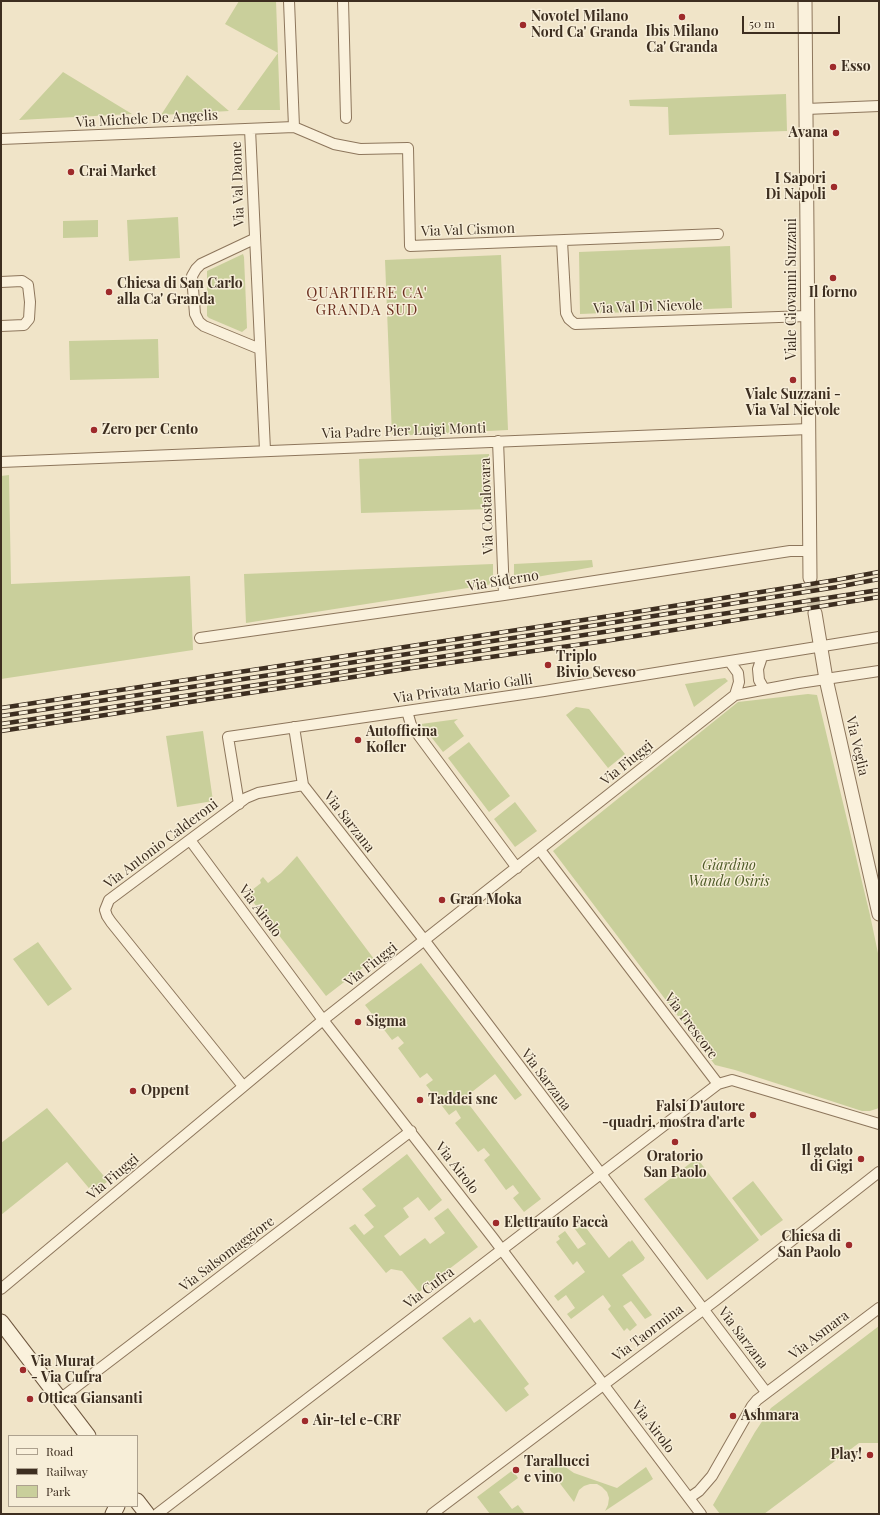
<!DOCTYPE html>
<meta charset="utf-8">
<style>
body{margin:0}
#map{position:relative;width:880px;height:1515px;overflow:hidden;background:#f0e4c8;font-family:"Playfair Display",serif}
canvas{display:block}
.frame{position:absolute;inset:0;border:2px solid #3d2e20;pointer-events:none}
.legend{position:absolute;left:8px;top:1435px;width:130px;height:72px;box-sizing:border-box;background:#f7eed8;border:1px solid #ada18e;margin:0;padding:5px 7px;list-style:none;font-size:12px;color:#3d2e20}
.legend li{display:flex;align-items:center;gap:8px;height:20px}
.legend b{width:20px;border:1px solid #ada18e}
.scale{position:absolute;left:742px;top:16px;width:98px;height:18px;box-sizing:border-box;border:2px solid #3d2e20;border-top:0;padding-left:5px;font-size:12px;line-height:14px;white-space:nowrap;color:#3d2e20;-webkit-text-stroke:3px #f7eed8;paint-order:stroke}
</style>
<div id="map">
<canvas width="880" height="1515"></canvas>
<div class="frame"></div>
<ul class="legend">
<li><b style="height:5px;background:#faf1dc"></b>Road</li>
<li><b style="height:5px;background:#3d2e20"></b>Railway</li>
<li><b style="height:11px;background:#c9cf9b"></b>Park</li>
</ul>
<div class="scale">50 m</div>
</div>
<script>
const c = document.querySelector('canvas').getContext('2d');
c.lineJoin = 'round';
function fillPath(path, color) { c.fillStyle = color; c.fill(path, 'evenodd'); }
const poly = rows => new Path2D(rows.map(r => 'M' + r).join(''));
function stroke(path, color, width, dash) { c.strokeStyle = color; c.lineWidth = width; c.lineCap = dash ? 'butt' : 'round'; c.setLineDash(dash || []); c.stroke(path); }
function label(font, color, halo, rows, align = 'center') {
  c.font = font + ' "Playfair Display",serif'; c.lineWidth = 3; c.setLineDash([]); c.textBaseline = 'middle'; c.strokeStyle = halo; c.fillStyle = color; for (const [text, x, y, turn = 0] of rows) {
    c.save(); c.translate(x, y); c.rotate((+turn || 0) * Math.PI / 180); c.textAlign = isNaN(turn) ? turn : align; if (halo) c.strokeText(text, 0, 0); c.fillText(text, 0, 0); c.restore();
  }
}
fillPath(poly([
 [239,1,276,1,280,110,237,110,278,53,225,24],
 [63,72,132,114,19,120],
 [187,75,229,111,161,115],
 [786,94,787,131,669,135,668,107,630,106,629,100],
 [178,217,180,258,129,261,127,220],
 [98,220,98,237,63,238,63,221],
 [730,246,732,308,580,314,579,252],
 [243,254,244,257,247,328,242,332,209,318,207,316,207,271],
 [501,255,508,430,392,436,385,260],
 [158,339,159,378,70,380,69,341],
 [489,454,491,509,361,513,359,459],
 [9,475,11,584,190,576,193,650,1,679,1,476],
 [592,560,593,567,514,581,514,564],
 [493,564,493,584,246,623,244,574],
 [725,678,728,681,694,707,685,684],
 [808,694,817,695,870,915,879,958,879,1108,870,1111,862,1111,735,1070,715,1065,553,851,738,702],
 [576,707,589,709,625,754,608,768,566,715],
 [458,719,454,722,464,736,443,752,421,724],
 [203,731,213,801,177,807,166,736],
 [469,742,510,796,489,812,448,758],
 [515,802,537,831,515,847,494,819],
 [297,856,374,959,326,996,247,894,261,883,260,880,263,877,268,883,281,873],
 [38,942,72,989,48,1006,13,959],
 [421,963,522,1095,515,1100,495,1074,464,1098,541,1199,524,1212,513,1198,519,1193,513,1185,506,1190,484,1160,490,1155,484,1148,478,1152,455,1123,461,1118,456,1110,449,1115,426,1085,433,1080,427,1073,420,1078,398,1048,404,1043,398,1036,392,1040,365,1005],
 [47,1108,108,1181,93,1193,67,1162,1,1215,1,1143],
 [407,1154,442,1200,429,1211,418,1197,403,1208,409,1217,384,1236,400,1256,425,1238,430,1244,445,1233,434,1218,448,1208,478,1247,419,1292,402,1271,391,1269,386,1273,349,1228,355,1224,364,1235,374,1227,364,1215,376,1206,362,1189],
 [697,1158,759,1240,707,1280,644,1199],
 [753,1181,783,1220,761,1236,732,1198],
 [580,1220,609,1258,629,1241,630,1242,632,1240,645,1258,644,1259,644,1260,622,1275,652,1315,645,1319,631,1301,623,1306,637,1325,630,1331,627,1328,624,1331,608,1309,611,1306,603,1295,571,1319,567,1314,575,1308,566,1295,558,1301,554,1296,585,1272,577,1261,573,1265,556,1242,560,1239,558,1236,565,1231,578,1249,586,1244,572,1225],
 [470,1317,474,1323,480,1319,529,1384,524,1388,529,1395,506,1412,442,1338],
 [879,1326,879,1443,859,1443,764,1514,720,1514,713,1505,755,1432,771,1408],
 [558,1462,574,1473,617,1488,646,1467,653,1479,605,1511,608,1505,609,1498,607,1492,602,1487,597,1484,590,1484,584,1486,579,1490,574,1502,549,1469],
 [513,1470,518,1478,499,1492,512,1509,518,1505,525,1514,490,1514,477,1497]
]), '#c9cf9b');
stroke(poly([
 [810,578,815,613]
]), '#ccc0a6', 13, [13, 6]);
const minor = poly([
 [289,1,294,127],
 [343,1,346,118],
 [806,109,879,106],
 [250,129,265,450],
 [1,139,294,127,334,144,360,149,408,148,410,246,718,234],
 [254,239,201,264,196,269,192,276,195,314,199,322,204,326,260,349],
 [562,241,566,313,569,319,575,324,808,316],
 [1,282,22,281,28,285,30,302,29,319,24,325,1,326],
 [498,441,504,595],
 [1,462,809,429],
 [200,638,504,595,790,551,810,551],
 [762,657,758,669,759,680,764,689],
 [730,662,738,673,739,682,735,695],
 [407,711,411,725,517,868],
 [294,727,303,785,425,941,766,1392],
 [239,804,228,737,544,691,879,637],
 [190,840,323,1020,493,1238,701,1514],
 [540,850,718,1084],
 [243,1086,111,922,107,916,105,910,109,900,246,798,258,793,303,785],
 [1,1289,323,1020,735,695,799,683,879,671],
 [60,1399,411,1131],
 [689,1498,699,1491,712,1476,752,1406,757,1400,879,1308],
 [157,1514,718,1084,732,1080,879,1124],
 [432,1514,716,1300,879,1172]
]);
const tertiary = poly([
 [805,1,810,578],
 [815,613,826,679,879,914]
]);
const secondary = poly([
 [1,1322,88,1436],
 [137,1501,147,1514],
 [113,1514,117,1506]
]);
stroke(minor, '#8d765c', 12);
stroke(tertiary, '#8d765c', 15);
stroke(secondary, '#6f573f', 17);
stroke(minor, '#faf1dc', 10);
stroke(tertiary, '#faf1dc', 13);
stroke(secondary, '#faf1dc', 15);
const rail = poly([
 [1,708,623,614,836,580,879,572],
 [1,716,578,628,837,587,879,579],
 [1,724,879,590],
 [1,731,412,668,605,641,879,597]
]);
stroke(rail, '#3d2e20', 4.5);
stroke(rail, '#f7eed8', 3, [9]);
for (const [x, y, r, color] of [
 [682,17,4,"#9e2a2b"],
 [523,25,4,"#9e2a2b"],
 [833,67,4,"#9e2a2b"],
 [836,133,4,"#9e2a2b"],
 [71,172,4,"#9e2a2b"],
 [834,187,4,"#9e2a2b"],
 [833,278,4,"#9e2a2b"],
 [109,292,4,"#9e2a2b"],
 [793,380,4,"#9e2a2b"],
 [94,430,4,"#9e2a2b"],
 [548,665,4,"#9e2a2b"],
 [358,740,4,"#9e2a2b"],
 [442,900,4,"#9e2a2b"],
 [358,1022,4,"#9e2a2b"],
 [133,1091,4,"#9e2a2b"],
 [420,1100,4,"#9e2a2b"],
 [753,1115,4,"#9e2a2b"],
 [675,1142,4,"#9e2a2b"],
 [861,1159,4,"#9e2a2b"],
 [496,1223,4,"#9e2a2b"],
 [849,1245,4,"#9e2a2b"],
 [23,1370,4,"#9e2a2b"],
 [30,1399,4,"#9e2a2b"],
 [733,1416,4,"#9e2a2b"],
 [305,1421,4,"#9e2a2b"],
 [870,1455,4,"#9e2a2b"],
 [516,1470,4,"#9e2a2b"]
]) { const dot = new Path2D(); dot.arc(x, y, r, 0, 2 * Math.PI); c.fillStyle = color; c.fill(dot); stroke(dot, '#f7eed8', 1.5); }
label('bold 14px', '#3d2e20', '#f7eed8', [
 ["Novotel Milano",531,17],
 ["Nord Ca' Granda",531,33],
 ["Ibis Milano",682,32,"center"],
 ["Ca' Granda",682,48,"center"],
 ["Esso",841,67],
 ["Avana",828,133,"right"],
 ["Crai Market",79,172],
 ["I Sapori",826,179,"right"],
 ["Di Napoli",826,195,"right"],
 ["Chiesa di San Carlo",117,284],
 ["alla Ca' Granda",117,300],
 ["Il forno",833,293,"center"],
 ["Viale Suzzani -",793,395,"center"],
 ["Via Val Nievole",793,411,"center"],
 ["Zero per Cento",102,430],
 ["Triplo",556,657],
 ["Bivio Seveso",556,673],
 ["Autofficina",366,732],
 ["Kofler",366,748],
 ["Gran Moka",450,900],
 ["Sigma",366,1022],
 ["Oppent",141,1091],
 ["Taddei snc",428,1100],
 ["Falsi D'autore",745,1107,"right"],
 ["-quadri, mostra d'arte",745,1123,"right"],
 ["Il gelato",853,1151,"right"],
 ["di Gigi",853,1167,"right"],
 ["Oratorio",675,1157,"center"],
 ["San Paolo",675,1173,"center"],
 ["Elettrauto Faccà",504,1223],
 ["Chiesa di",841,1237,"right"],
 ["San Paolo",841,1253,"right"],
 ["Via Murat",31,1362],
 ["- Via Cufra",31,1378],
 ["Ottica Giansanti",38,1399],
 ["Ashmara",741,1416],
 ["Air-tel e-CRF",313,1421],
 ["Play!",862,1455,"right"],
 ["Tarallucci",524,1462],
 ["e vino",524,1478]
], 'left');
label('14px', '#3d2e20', '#f7eed8', [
 ["Via Michele De Angelis",147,119,-3],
 ["Via Val Daone",238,184,-92],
 ["Via Val Cismon",468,230,-2],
 ["Viale Giovanni Suzzani",792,289,-90],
 ["Via Val Di Nievole",648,307,-2],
 ["Via Padre Pier Luigi Monti",404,431,-2],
 ["Via Costalovara",487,506,-92],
 ["Via Siderno",503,581,-9],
 ["Via Privata Mario Galli",463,689,-8],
 ["Via Veglia",857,746,77],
 ["Via Fiuggi",627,763,-39],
 ["Via Sarzana",349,822,52],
 ["Via Antonio Calderoni",161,844,-37],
 ["Via Airolo",260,911,53],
 ["Via Fiuggi",371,965,-38],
 ["Via Trescore",691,1026,53],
 ["Via Sarzana",546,1080,53],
 ["Via Airolo",457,1168,52],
 ["Via Fiuggi",113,1177,-40],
 ["Via Salsomaggiore",227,1254,-37],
 ["Via Cufra",429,1288,-37],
 ["Via Taormina",648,1333,-37],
 ["Via Asmara",819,1335,-37],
 ["Via Sarzana",743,1338,53],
 ["Via Airolo",653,1427,53]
]);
label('italic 14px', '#4d5a26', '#f7eed8', [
 ["Giardino",729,866],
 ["Wanda Osiris",729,882]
]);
c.letterSpacing = '1px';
label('15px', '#6b2e1e', '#f7eed8', [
 ["QUARTIERE CA'",367,293],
 ["GRANDA SUD",367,310]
]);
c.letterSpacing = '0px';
</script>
